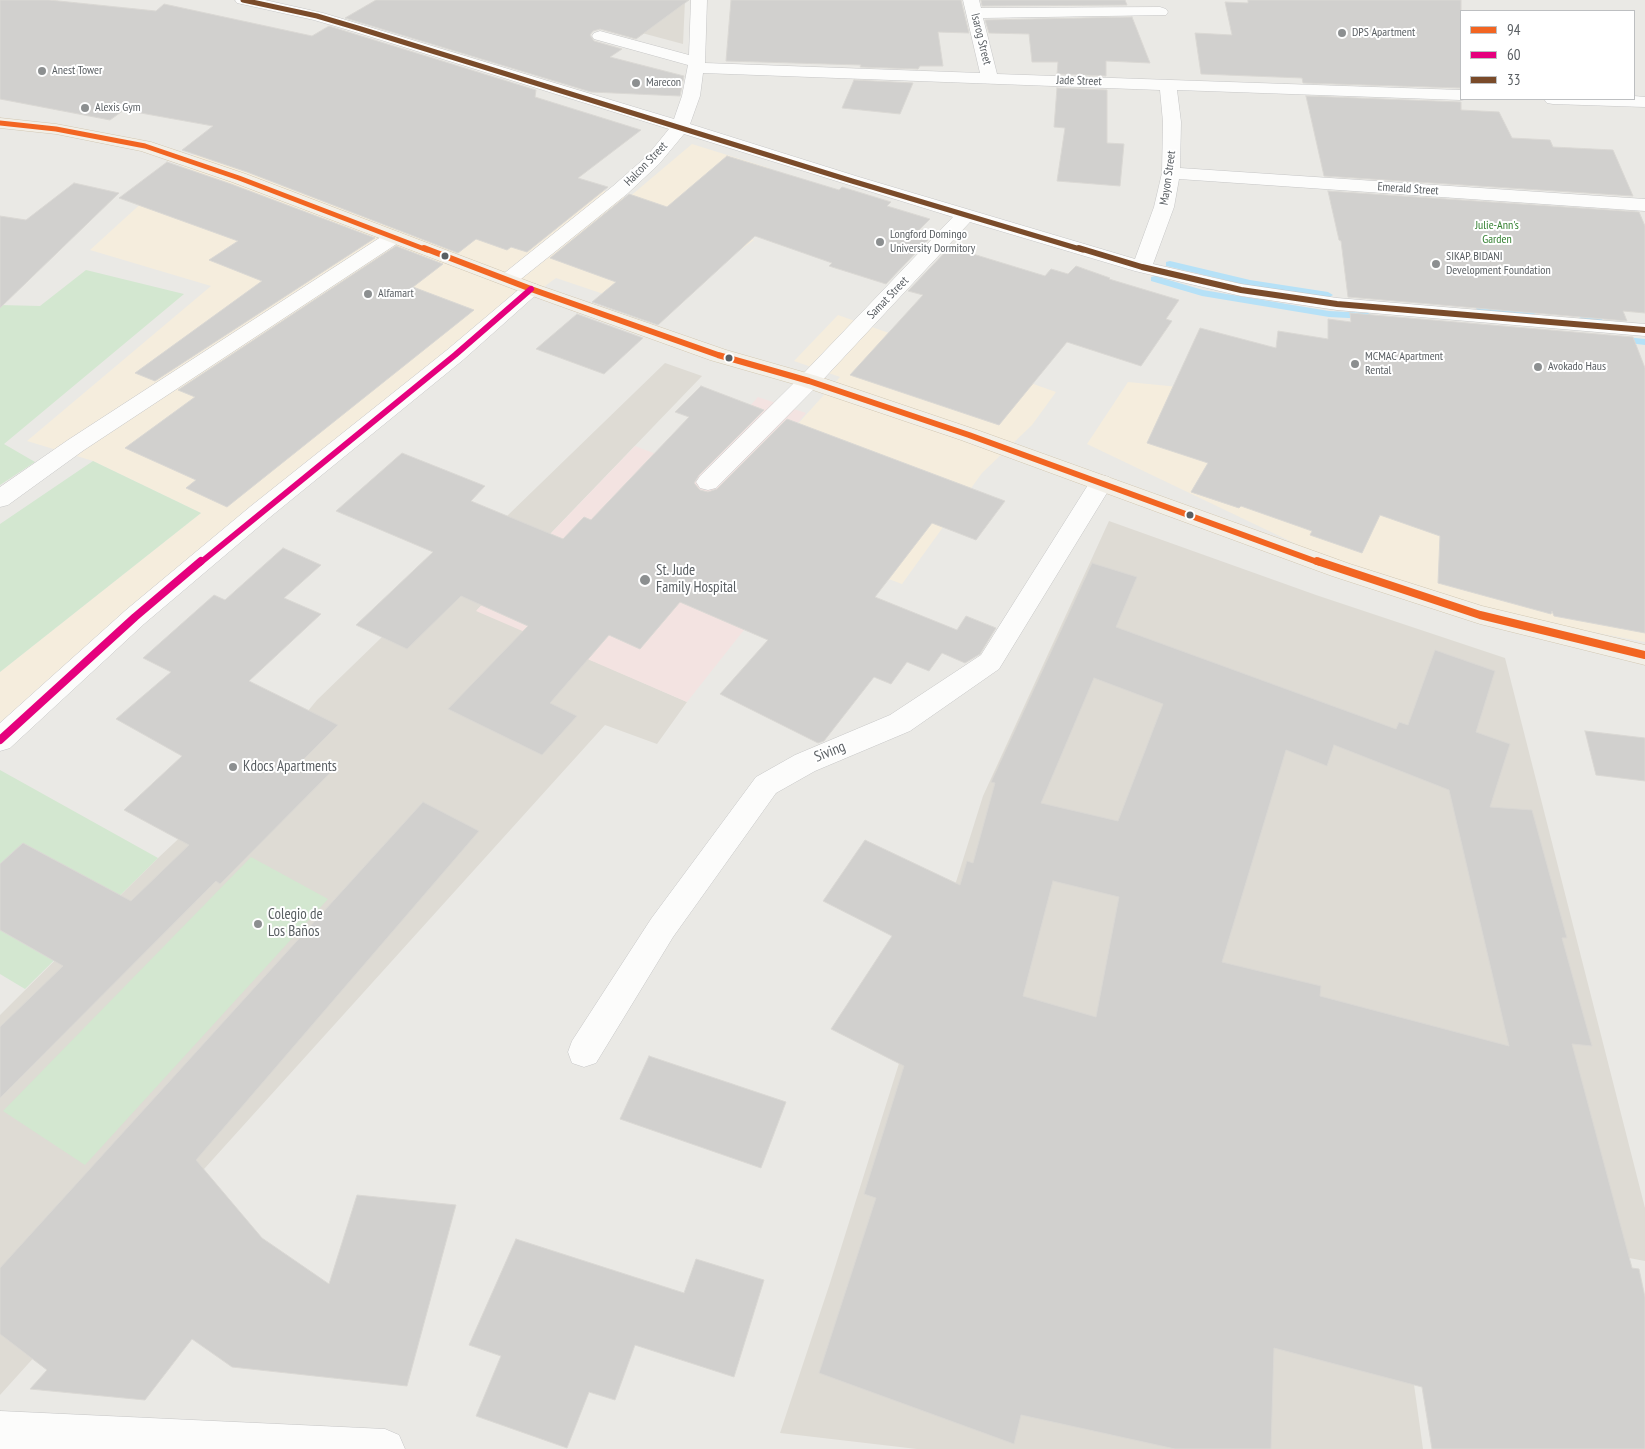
<!DOCTYPE html>
<meta charset="utf-8">
<style>
body{margin:0}
#map{position:relative;width:1645px;height:1449px;overflow:hidden;background:#eae9e5;font-family:"PT Sans Narrow",sans-serif}
canvas{display:block}
.legend{position:absolute;left:1460px;top:10px;width:175px;height:90px;box-sizing:border-box;background:#fff;border:1px solid #bdbfc1;margin:0;padding:6px 9px;list-style:none;font-size:15px;color:#5a5f63}
.legend li{display:flex;align-items:center;gap:10px;height:25px}
.legend b{width:25px;border:1px solid #bdbfc1}
</style>
<div id="map">
<canvas width="1645" height="1449"></canvas>
<ul class="legend">
<li><b style="height:6px;background:#f26522"></b>94</li>
<li><b style="height:6px;background:#e5007d"></b>60</li>
<li><b style="height:6px;background:#7a4b2a"></b>33</li>
</ul>
</div>
<script>
const c = document.querySelector('canvas').getContext('2d');
c.lineJoin = 'round';
function fillPath(path, color) { c.fillStyle = color; c.fill(path, 'evenodd'); }
const poly = rows => new Path2D(rows.map(r => 'M' + r).join(''));
function stroke(path, color, width, dash) { c.strokeStyle = color; c.lineWidth = width; c.lineCap = dash ? 'butt' : 'round'; c.setLineDash(dash || []); c.stroke(path); }
function label(font, color, halo, rows, align = 'center') {
  c.font = font + ' "PT Sans Narrow",sans-serif'; c.lineWidth = 4; c.setLineDash([]); c.textBaseline = 'middle'; c.strokeStyle = halo; c.fillStyle = color; for (const [text, x, y, turn = 0] of rows) {
    c.save(); c.translate(x, y); c.rotate((+turn || 0) * Math.PI / 180); c.textAlign = isNaN(turn) ? turn : align; if (halo) c.strokeText(text, 0, 0); c.fillText(text, 0, 0); c.restore();
  }
}
fillPath(poly([
 [692,144,769,168,705,223,754,240,654,311,556,278,515,308,0,740,0,672,201,513,93,461,27,441,211,286,90,250,203,147,466,147,628,198],
 [838,315,1056,392,1032,425,982,473,902,584,808,549,778,446,840,377,794,361],
 [1128,382,1301,399,1645,439,1645,642,1494,613,1317,554,1087,444]
]), '#f5eddd');
fillPath(poly([
 [685,0,683,44,556,10],
 [665,363,702,376,477,610,687,702,657,744,605,725,0,1395,0,1015,158,858,284,740,317,700],
 [1109,521,1316,595,1505,658,1645,1208,1645,1261,1390,1213,1423,1449,917,1449,780,1433,830,1283,983,796]
]), '#dedbd4');
fillPath(poly([
 [758,397,806,413,779,446,865,477,687,702,476,611,635,446,693,468]
]), '#f3e3e1');
fillPath(poly([
 [86,270,184,294,4,444,35,462,0,485,0,305,40,306],
 [93,461,201,513,0,672,0,524],
 [0,770,158,858,25,989,0,974],
 [251,857,328,899,85,1165,3,1111]
]), '#d3e7d0');
fillPath(poly([
 [1170,261,1250,280,1328,292,1333,295,1328,298,1250,286,1166,266,1166,262,1170,261],
 [1155,276,1203,290,1329,311,1368,313,1373,316,1368,319,1329,317,1202,296,1151,281,1151,277,1155,276],
 [1481,305,1531,310,1536,313,1531,316,1477,310,1476,308,1477,306,1481,305],
 [1584,315,1598,316,1603,319,1598,322,1580,320,1579,318,1584,315],
 [1616,336,1645,339,1645,345,1612,341,1611,339,1612,337,1616,336]
]), '#b6e1f7');
const building = poly([
 [0,0,49,0,156,11,164,4,312,36,329,26,536,90,535,97,641,130,578,178,608,187,527,252,511,247,507,250,476,239,458,253,247,172,182,150,213,126,124,110,110,120,0,99,0,0],
 [376,0,689,0,636,39,600,29,593,31,590,35,594,41,622,49,610,57,684,76,680,96,591,92,345,18,376,0],
 [731,0,961,0,969,33,938,32,943,66,920,66,918,69,860,67,861,65,726,61,731,0],
 [981,0,1125,0,1127,5,982,6,981,0],
 [1248,0,1461,0,1461,88,1303,83,1302,78,1201,74,1195,33,1232,35,1225,2,1248,3,1248,0],
 [1132,17,1150,63,1106,61,1106,76,1057,74,1058,62,1032,62,1029,34,989,33,985,20,1132,17],
 [854,80,913,83,900,114,842,108,854,80],
 [1057,88,1107,90,1107,143,1124,144,1120,186,1057,181,1065,128,1054,127,1057,88],
 [1306,96,1461,102,1461,110,1499,112,1512,138,1550,140,1553,147,1613,150,1633,196,1324,176,1306,96],
 [727,156,839,190,842,187,891,202,887,206,930,219,913,236,928,240,886,284,829,266,832,263,755,236,658,325,592,302,616,282,550,258,629,194,667,207,727,156],
 [167,162,231,184,375,238,155,381,135,373,262,281,209,260,238,241,119,198,167,162],
 [74,183,119,193,0,308,0,216,26,220,74,183],
 [1328,191,1639,212,1645,226,1645,313,1623,311,1627,321,1348,297,1341,241,1339,240,1328,191],
 [396,246,443,264,413,287,474,310,227,507,186,488,196,480,125,448,195,397,178,390,396,246],
 [950,247,1045,276,1051,269,1068,274,1076,266,1110,278,1109,279,1179,300,1166,319,1172,321,1141,366,1067,342,999,425,850,375,923,295,908,291,950,247],
 [1350,313,1633,337,1645,368,1645,633,1554,616,1552,611,1551,614,1438,583,1440,536,1380,515,1362,553,1310,535,1312,531,1241,506,1239,508,1191,492,1208,463,1147,443,1200,328,1276,348,1278,331,1328,339,1328,319,1351,322,1350,313],
 [577,314,643,338,604,374,536,349,577,314],
 [701,386,764,410,699,475,694,483,700,490,708,492,717,489,787,419,1005,501,976,540,932,523,875,597,957,630,966,616,996,628,980,654,965,663,942,653,929,671,907,662,891,684,874,677,824,741,818,743,720,694,768,640,680,602,640,649,609,635,550,703,577,716,542,755,448,709,528,626,461,596,407,649,356,625,433,552,336,511,402,453,485,486,471,501,563,539,584,517,591,520,689,417,675,412,701,386],
 [283,548,321,565,284,598,321,614,249,681,338,725,303,760,330,773,220,884,216,881,0,1098,0,1027,63,966,0,930,0,864,23,843,131,901,189,845,124,810,182,756,116,719,171,672,143,658,214,595,225,600,283,548],
 [1092,563,1137,577,1116,627,1396,729,1399,722,1408,725,1435,650,1495,671,1476,732,1510,744,1490,807,1532,810,1567,938,1562,938,1592,1046,1572,1044,1632,1268,1639,1269,1645,1297,1645,1449,1432,1449,1422,1387,1274,1348,1271,1449,1175,1449,1021,1415,1014,1444,819,1373,876,1198,864,1194,904,1066,831,1029,892,936,823,901,865,840,960,885,967,861,973,863,995,783,991,782,1092,563],
 [1094,678,1163,704,1118,821,1041,803,1094,678],
 [1334,745,1449,790,1509,1046,1320,996,1321,986,1222,962,1286,750,1327,766,1334,745],
 [1053,881,1119,897,1096,1017,1023,996,1053,881],
 [1585,731,1645,738,1645,781,1596,775,1585,731],
 [423,802,479,831,196,1160,262,1238,329,1284,357,1195,456,1205,407,1386,232,1367,192,1339,145,1400,30,1389,47,1370,0,1334,0,1268,423,802],
 [649,1056,786,1102,761,1168,620,1119,649,1056],
 [516,1239,684,1293,696,1259,764,1280,734,1377,635,1345,615,1400,589,1392,567,1448,476,1416,501,1356,469,1345,516,1239]
]);
fillPath(building, '#d1d0ce');
stroke(building, '#dad8d4', 1);
const minor = poly([
 [235,0,265,0,323,13,674,119,682,96,688,65,594,39,592,36,594,33,600,31,689,55,691,0,707,0,705,63,980,73,963,0,979,0,981,8,1160,7,1166,9,1168,12,1166,15,983,18,997,74,1461,90,1461,99,1467,99,1461,100,1177,90,1181,122,1180,168,1645,199,1645,211,1179,179,1174,207,1153,264,1241,284,1337,298,1645,324,1645,336,1337,310,1241,296,1135,271,970,222,817,386,716,488,708,490,700,488,696,482,700,476,801,376,953,217,684,134,659,164,627,194,516,283,509,285,502,283,499,279,502,275,613,186,647,156,669,129,355,32,314,20,237,3,235,0],
 [703,73,1160,90,1163,122,1162,173,1154,207,1135,259,859,177,690,124,700,96,703,73],
 [1634,96,1645,97,1645,107,1553,104,1547,103,1544,99,1634,99,1634,96],
 [394,231,401,233,404,237,401,241,84,450,8,505,0,507,0,487,68,440,387,233,394,231],
 [531,283,538,285,541,289,538,293,463,360,269,518,144,624,10,748,0,751,0,723,126,610,251,506,447,350,524,285,531,283],
 [1101,475,1109,477,1113,483,999,669,910,731,815,771,776,793,673,937,596,1063,584,1067,572,1063,568,1052,572,1041,651,919,756,777,795,755,890,715,981,655,1093,477,1101,475],
 [0,1411,385,1429,399,1435,405,1449,0,1449,0,1411]
]);
const major = poly([
 [0,118,56,124,151,142,246,174,538,285,726,350,817,376,977,430,1350,564,1482,606,1645,645,1645,665,1480,624,1332,576,961,440,801,386,710,360,524,293,232,182,141,151,56,134,0,128,0,118]
]);
stroke(minor, '#c6c6c6', 1);
stroke(major, '#d2c7b2', 1);
fillPath(minor, '#fcfcfb');
fillPath(major, '#f2efe7');
stroke(poly([
 [0,123,56,129,145,146,239,178,427,250]
]), '#f26522', 5);
stroke(poly([
 [424,248,531,289,718,355,809,381,969,435,1320,563]
]), '#f26522', 6);
stroke(poly([
 [1317,561,1480,615,1645,655]
]), '#f26522', 8);
stroke(poly([
 [200,563,455,355,531,289]
]), '#e5007d', 6);
stroke(poly([
 [0,740,135,617,201,561]
]), '#e5007d', 8);
stroke(poly([
 [243,0,317,16,361,29,852,181,1083,250]
]), '#7a4b2a', 5);
stroke(poly([
 [1079,248,1142,267,1241,290,1337,304,1645,330]
]), '#7a4b2a', 6);
for (const [x, y, r, color] of [
 [1342,33,5,"#8c8f90"],
 [42,71,5,"#8c8f90"],
 [636,83,5,"#8c8f90"],
 [85,108,5,"#8c8f90"],
 [880,242,5,"#8c8f90"],
 [445,256,4.5,"#5a5f63"],
 [1436,264,5,"#8c8f90"],
 [368,294,5,"#8c8f90"],
 [729,358,4.5,"#5a5f63"],
 [1355,364,5,"#8c8f90"],
 [1538,367,5,"#8c8f90"],
 [1190,515,4.5,"#5a5f63"],
 [645,580,6,"#8c8f90"],
 [233,767,5,"#8c8f90"],
 [258,924,5,"#8c8f90"]
]) { const dot = new Path2D(); dot.arc(x, y, r, 0, 2 * Math.PI); c.fillStyle = color; c.fill(dot); stroke(dot, '#fff', 2); }
label('12px', '#5a5f63', '#fff', [
 ["DPS Apartment",1352,33],
 ["Anest Tower",52,71],
 ["Marecon",646,83],
 ["Alexis Gym",95,108],
 ["Longford Domingo",890,235],
 ["University Dormitory",890,249],
 ["SIKAP BIDANI",1446,257],
 ["Development Foundation",1446,271],
 ["Alfamart",378,294],
 ["MCMAC Apartment",1365,357],
 ["Rental",1365,371],
 ["Avokado Haus",1548,367]
], 'left');
label('12px', '#5a5f63', '#fff', [
 ["Isarog Street",981,39,76],
 ["Jade Street",1079,81,2],
 ["Halcon Street",646,164,-46],
 ["Mayon Street",1168,178,-82],
 ["Emerald Street",1408,189,4],
 ["Samat Street",888,298,-46]
]);
label('12px', '#368133', '#fff', [
 ["Julie-Ann's",1497,226],
 ["Garden",1497,240]
]);
label('15px', '#5a5f63', '#fff', [
 ["St. Jude",656,571],
 ["Family Hospital",656,588],
 ["Kdocs Apartments",243,767],
 ["Colegio de",268,915],
 ["Los Baños",268,932]
], 'left');
label('15px', '#5a5f63', '#fff', [
 ["Siving",830,752,-22]
]);
</script>
